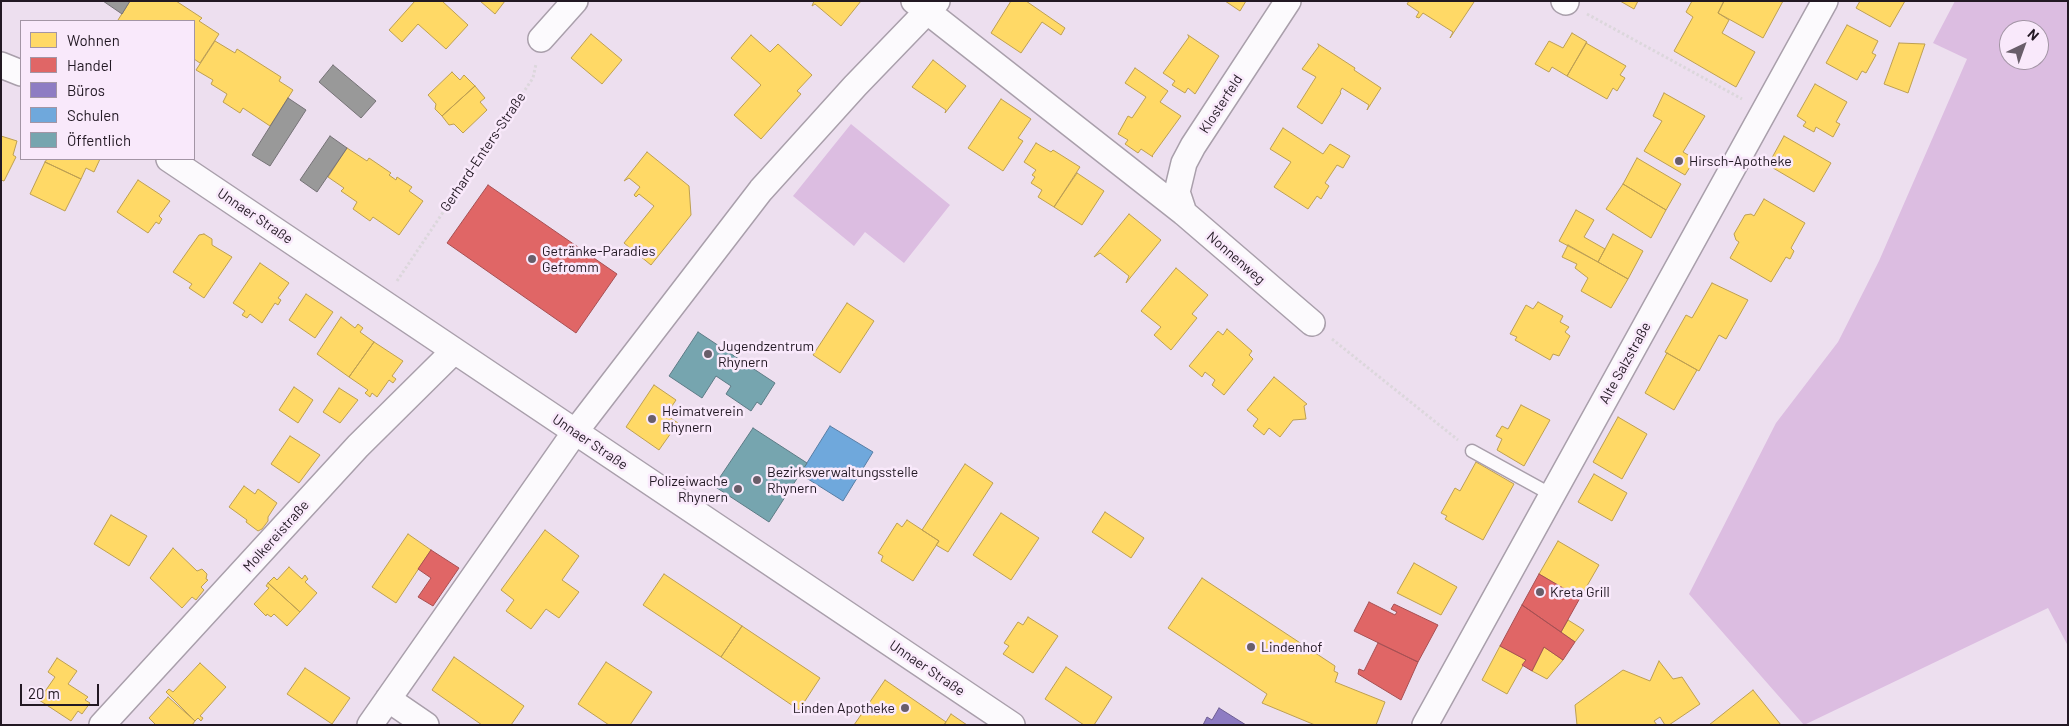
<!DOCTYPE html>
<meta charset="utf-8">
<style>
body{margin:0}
#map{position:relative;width:2069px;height:726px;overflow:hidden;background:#eddfef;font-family:Barlow,sans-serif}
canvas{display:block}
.frame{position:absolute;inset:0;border:2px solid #221823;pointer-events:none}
.legend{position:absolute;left:20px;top:20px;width:175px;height:140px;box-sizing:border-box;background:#f9e9fb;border:1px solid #a395a5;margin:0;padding:6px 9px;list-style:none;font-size:15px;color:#221823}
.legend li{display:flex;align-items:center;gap:10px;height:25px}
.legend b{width:25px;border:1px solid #a395a5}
.north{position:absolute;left:1999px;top:20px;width:50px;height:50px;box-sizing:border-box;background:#f9e9fb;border:1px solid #a395a5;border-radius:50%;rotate:42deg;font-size:14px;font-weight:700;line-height:20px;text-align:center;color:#221823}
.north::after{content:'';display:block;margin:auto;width:18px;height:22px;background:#695e6a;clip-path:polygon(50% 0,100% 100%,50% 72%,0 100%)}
.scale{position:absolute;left:20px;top:684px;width:79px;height:22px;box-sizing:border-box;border:2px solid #221823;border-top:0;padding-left:6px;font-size:15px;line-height:18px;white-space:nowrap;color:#221823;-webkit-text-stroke:4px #f9e9fb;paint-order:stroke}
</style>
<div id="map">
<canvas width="2069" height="726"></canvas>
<div class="frame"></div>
<ul class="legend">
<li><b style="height:14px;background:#ffd966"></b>Wohnen</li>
<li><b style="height:14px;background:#e06666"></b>Handel</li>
<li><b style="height:14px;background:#8e7cc3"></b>Büros</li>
<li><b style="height:14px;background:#6fa8dc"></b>Schulen</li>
<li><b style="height:14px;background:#76a5af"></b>Öffentlich</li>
</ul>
<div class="north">N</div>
<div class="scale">20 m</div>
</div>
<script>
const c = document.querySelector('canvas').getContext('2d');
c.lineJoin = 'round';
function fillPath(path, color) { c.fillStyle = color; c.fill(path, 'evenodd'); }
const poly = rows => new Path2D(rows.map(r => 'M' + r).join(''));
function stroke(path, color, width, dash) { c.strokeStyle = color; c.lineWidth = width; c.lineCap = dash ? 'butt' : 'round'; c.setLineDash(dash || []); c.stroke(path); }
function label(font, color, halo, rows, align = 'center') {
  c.font = font + ' Barlow,sans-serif'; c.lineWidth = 5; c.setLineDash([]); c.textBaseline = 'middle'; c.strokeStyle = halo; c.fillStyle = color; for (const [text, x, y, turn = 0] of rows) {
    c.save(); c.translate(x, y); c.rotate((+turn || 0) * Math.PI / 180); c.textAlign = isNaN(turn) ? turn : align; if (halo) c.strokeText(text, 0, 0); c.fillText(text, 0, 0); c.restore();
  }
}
fillPath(poly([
 [1955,1,2068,1,2068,646,2048,608,1804,725,1689,594,1776,423,1838,342,1879,261,1967,59,1933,43],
 [2009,30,2039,30,2039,60,2009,60],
 [851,124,950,205,904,263,865,232,854,246,793,196]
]), '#dcbde1');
const homes = poly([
 [130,1,176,1,202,18,199,21,219,34,200,63,194,59,194,21,120,21,118,20,130,1],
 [415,1,442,1,468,25,446,49,418,24,402,42,389,30,415,1],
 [480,1,508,1,505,1,495,14,480,1],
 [814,1,861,1,841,26,815,4,812,6,814,1],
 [1011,1,1026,1,1065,28,1061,35,1042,22,1021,53,991,33,1011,1],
 [1225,1,1246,1,1240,11,1225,1],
 [1409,1,1474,1,1474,2,1450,38,1453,32,1423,13,1419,18,1416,17,1419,12,1407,4,1409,1],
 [1620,1,1638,1,1634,9,1620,1],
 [1692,1,1724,1,1718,13,1729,20,1722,33,1755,52,1736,87,1674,51,1693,17,1686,12,1692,1],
 [1724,1,1783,1,1763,38,1718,13,1724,1],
 [1860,1,1905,1,1890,27,1856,8,1860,1],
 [1847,25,1878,41,1872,53,1876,55,1866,73,1862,71,1857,80,1826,63,1847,25],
 [1572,33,1587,42,1567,76,1552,67,1549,72,1535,64,1549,41,1563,48,1572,33],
 [591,34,622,60,602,84,571,58,591,34],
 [751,35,770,52,778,44,812,75,797,91,801,94,761,139,734,115,761,85,731,58,751,35],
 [1188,35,1219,56,1195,94,1188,88,1185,93,1172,85,1175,81,1163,73,1189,37,1188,35],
 [215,41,235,53,237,49,281,77,279,81,293,90,270,126,243,108,240,113,223,102,227,94,211,84,213,80,196,70,215,41],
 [1586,43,1626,66,1620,75,1625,78,1617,91,1613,88,1607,99,1567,76,1586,43],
 [1899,43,1925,44,1908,93,1884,84,1899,43],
 [1318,44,1355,68,1354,70,1381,88,1367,110,1369,105,1342,88,1340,92,1341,93,1322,124,1297,107,1316,77,1302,69,1319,46,1318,44],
 [933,60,966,86,945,113,946,110,912,87,933,60],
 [1135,68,1168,91,1160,102,1181,116,1152,156,1153,157,1141,149,1138,153,1125,144,1128,140,1118,134,1128,116,1132,118,1146,97,1125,83,1135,68],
 [452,72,460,80,464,75,475,86,442,116,435,109,436,104,428,95,452,72],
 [1815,84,1847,102,1836,122,1840,124,1833,137,1816,127,1814,132,1803,126,1806,122,1797,116,1815,84],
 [475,86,485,98,480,102,487,110,463,133,454,124,449,125,442,116,475,86],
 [1664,93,1705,116,1683,152,1695,159,1685,175,1644,151,1662,121,1653,116,1664,93],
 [1001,99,1031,119,1018,138,1023,141,1003,171,968,148,1001,99],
 [1283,128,1323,154,1330,144,1350,156,1343,168,1337,165,1325,183,1329,186,1321,199,1317,196,1308,209,1274,187,1291,162,1270,149,1283,128],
 [1,136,17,141,13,155,16,157,4,181,1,180,1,136],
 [1784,136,1831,163,1814,192,1768,165,1784,136],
 [1036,143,1051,152,1053,150,1080,167,1054,207,1038,197,1042,190,1031,183,1035,177,1032,175,1036,170,1024,162,1036,143],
 [347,148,367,161,369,158,391,173,389,175,396,180,397,177,412,187,409,191,423,201,399,235,373,217,370,221,353,209,357,202,341,191,344,188,328,177,347,148],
 [647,152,689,186,691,215,651,265,624,243,654,206,639,194,636,197,634,195,640,187,629,178,624,181,647,152],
 [1637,158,1681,184,1666,210,1623,184,1637,158],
 [47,159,100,159,94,172,86,168,81,179,45,162,47,159],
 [45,162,81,179,65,211,30,194,45,162],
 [1077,173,1104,191,1082,225,1054,207,1077,173],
 [138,180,170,201,159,216,162,219,159,224,156,222,148,233,117,212,138,180],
 [1623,184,1666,210,1651,238,1606,209,1623,184],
 [1764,199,1805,223,1791,248,1794,251,1790,259,1786,257,1771,282,1730,258,1739,242,1736,240,1734,234,1745,215,1751,214,1754,216,1764,199],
 [1576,210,1594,220,1584,237,1605,249,1598,262,1559,241,1576,210],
 [1129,214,1161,240,1126,283,1129,276,1100,253,1094,257,1129,214],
 [204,234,212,239,212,245,232,257,204,298,189,288,192,284,173,272,199,235,204,234],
 [1613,234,1643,251,1628,279,1598,262,1613,234],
 [1568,245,1628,279,1611,308,1581,291,1588,278,1575,268,1577,264,1562,257,1568,245],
 [260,263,289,283,278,298,281,300,278,305,275,303,262,323,250,314,247,318,242,315,245,311,233,303,260,263],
 [1176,268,1208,295,1192,314,1197,318,1171,350,1154,335,1161,327,1141,311,1176,268],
 [1712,283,1748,300,1726,339,1719,335,1699,371,1665,352,1686,315,1692,318,1712,283],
 [306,294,333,312,315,338,289,320,306,294],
 [1538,302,1563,316,1560,322,1569,327,1565,332,1570,336,1559,356,1553,354,1550,360,1515,340,1517,337,1510,334,1526,305,1533,309,1538,302],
 [847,303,874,321,840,373,813,355,847,303],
 [341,317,355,328,358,324,363,328,360,332,374,342,349,377,317,354,341,317],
 [1227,329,1252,351,1249,355,1253,359,1224,395,1212,385,1215,380,1205,372,1202,377,1189,366,1218,331,1223,335,1227,329],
 [374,342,403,361,392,376,396,379,393,383,389,380,377,397,372,393,370,397,365,393,368,390,349,377,374,342],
 [1667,353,1697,370,1674,410,1645,393,1667,353],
 [1274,377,1307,404,1304,406,1306,419,1293,420,1280,437,1269,428,1264,435,1253,426,1258,419,1247,410,1274,377],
 [654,385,676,400,666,415,678,423,659,450,626,427,654,385],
 [294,387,313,400,298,423,279,410,294,387],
 [339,388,358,400,340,423,323,412,339,388],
 [1521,405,1550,420,1524,466,1497,450,1502,439,1496,436,1502,426,1508,429,1521,405],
 [1618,417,1647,434,1622,479,1593,462,1618,417],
 [290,436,320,455,299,483,271,464,290,436],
 [1476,462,1514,484,1483,540,1448,521,1445,519,1447,516,1441,513,1455,488,1460,491,1476,462],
 [965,464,993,483,948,552,936,545,939,541,922,530,965,464],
 [1594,474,1627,493,1612,521,1578,502,1594,474],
 [244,486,255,494,258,489,277,503,268,517,268,521,262,529,258,531,246,522,247,520,229,507,244,486],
 [1105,512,1144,538,1131,558,1092,532,1105,512],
 [1001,513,1039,538,1011,580,973,555,1001,513],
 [111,515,147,536,129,566,94,544,111,515],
 [907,520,939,541,913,581,881,561,883,556,878,553,897,523,902,527,907,520],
 [545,530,579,556,562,580,579,592,559,618,546,609,531,629,506,611,514,600,501,590,545,530],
 [408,534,431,550,396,603,372,587,408,534],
 [1558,541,1599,565,1580,598,1539,574,1558,541],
 [173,548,197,571,202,569,207,574,206,579,208,580,201,587,204,590,196,600,192,597,182,608,150,578,173,548],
 [1414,563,1457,587,1441,615,1397,593,1414,563],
 [289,567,302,579,305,575,308,579,305,582,317,593,300,612,268,583,274,577,277,580,289,567],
 [664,574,742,626,721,657,643,605,664,574],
 [1202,578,1335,666,1334,671,1338,673,1335,682,1385,702,1376,725,1315,725,1262,703,1267,694,1168,628,1202,578],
 [268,583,300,612,287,626,274,614,271,617,267,614,266,616,254,604,269,588,266,586,268,583],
 [1028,617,1058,636,1033,673,1003,654,1009,646,1004,643,1018,622,1023,625,1028,617],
 [1568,620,1584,630,1575,642,1561,632,1568,620],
 [742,626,820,678,799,710,721,657,742,626],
 [1500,646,1526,660,1507,694,1482,680,1500,646],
 [1544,647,1563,660,1547,679,1532,671,1544,647],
 [454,657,524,706,511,725,482,725,432,690,454,657],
 [57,658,77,671,68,684,88,697,85,700,90,703,82,714,78,711,71,721,39,700,55,677,48,672,57,658],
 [1659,661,1673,679,1682,677,1700,704,1669,725,1665,725,1660,717,1654,721,1657,725,1577,725,1575,705,1623,670,1650,681,1659,661],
 [606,662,652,692,630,725,609,725,578,704,606,662],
 [200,663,226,687,200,716,203,718,201,721,198,718,195,721,166,692,169,689,173,692,200,663],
 [1066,667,1112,697,1094,725,1084,725,1045,699,1066,667],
 [305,668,350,698,332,724,287,694,305,668],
 [885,680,946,722,944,725,854,725,885,680],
 [1753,690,1781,725,1709,725,1753,690],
 [168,697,195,721,192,725,156,725,149,718,168,697],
 [951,714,967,725,944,725,951,714]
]);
fillPath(homes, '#ffd966');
stroke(homes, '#bd9f52', 1);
const shops = poly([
 [488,185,617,274,576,333,447,243,488,185],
 [431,550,459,568,433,606,418,597,431,578,418,569,431,550],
 [1539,574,1580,598,1561,632,1522,605,1539,574],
 [1369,602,1395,615,1397,612,1391,609,1394,604,1438,625,1418,662,1354,631,1369,602],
 [1522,605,1575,642,1563,660,1544,647,1532,671,1522,665,1526,660,1500,646,1522,605],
 [1378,643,1418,662,1401,700,1358,674,1359,669,1364,671,1378,643]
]);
fillPath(shops, '#e06666');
stroke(shops, '#a74f52', 1);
const offices = poly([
 [1219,708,1246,725,1203,725,1207,717,1212,720,1219,708]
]);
fillPath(offices, '#8e7cc3');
stroke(offices, '#6e5e93', 1);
const schools = poly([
 [830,426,873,452,843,501,800,474,830,426]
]);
fillPath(schools, '#6fa8dc');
stroke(schools, '#587da4', 1);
const public = poly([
 [698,332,775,383,761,405,757,402,751,411,726,394,731,386,716,376,702,398,669,376,698,332],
 [753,428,807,463,769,522,714,486,753,428]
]);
fillPath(public, '#76a5af');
stroke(public, '#5d7b85', 1);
const industry = poly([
 [103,1,130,1,122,14,103,1],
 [333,65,376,101,361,118,319,82,333,65],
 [288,98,306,110,270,166,252,155,288,98],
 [330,136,347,148,317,192,300,180,330,136]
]);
fillPath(industry, '#999');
stroke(industry, '#757276', 1);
const lane = poly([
 [1472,451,1552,495]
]);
const street = poly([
 [914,1,1184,213,1312,323],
 [1564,1,1566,2],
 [541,39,575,1],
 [1,65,21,73],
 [169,159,1012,725],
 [1184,213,1177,192,1184,163,1193,146,1288,1],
 [388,699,426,725],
 [102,725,358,446,454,351],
 [370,725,575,432,761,190,855,86,937,1],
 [1425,725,1825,1]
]);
stroke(lane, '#a99fab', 15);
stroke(street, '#a99fab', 28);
stroke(poly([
 [1587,14,1742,99],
 [397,281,533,78,536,64],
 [1332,339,1458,440]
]), '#dcd7dc', 3, [2.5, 2.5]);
stroke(lane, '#fcfafd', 12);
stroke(street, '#fcfafd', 25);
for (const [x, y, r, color] of [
 [1679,161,5,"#695e6a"],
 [532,259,5,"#695e6a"],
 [708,354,5,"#695e6a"],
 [652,419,5,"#695e6a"],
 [757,480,5,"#695e6a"],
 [738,489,5,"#695e6a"],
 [1540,592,5,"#695e6a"],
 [1251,647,5,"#695e6a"],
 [905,708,5,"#695e6a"]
]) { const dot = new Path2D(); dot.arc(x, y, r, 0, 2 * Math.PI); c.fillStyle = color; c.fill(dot); stroke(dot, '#f9e9fb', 2); }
label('14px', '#221823', '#f9e9fb', [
 ["Klosterfeld",1221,104,-57],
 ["Gerhard-Enters-Straße",483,152,-56],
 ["Unnaer Straße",255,216,34],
 ["Nonnenweg",1236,258,41],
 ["Alte Salzstraße",1625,363,-61],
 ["Unnaer Straße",590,442,34],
 ["Molkereistraße",276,536,-48],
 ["Unnaer Straße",927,668,34]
]);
label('14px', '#221823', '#f9e9fb', [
 ["Hirsch-Apotheke",1689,161],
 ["Getränke-Paradies",542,251],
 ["Gefromm",542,267],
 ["Jugendzentrum",718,346],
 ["Rhynern",718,362],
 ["Heimatverein",662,411],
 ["Rhynern",662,427],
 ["Bezirksverwaltungsstelle",767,472],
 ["Rhynern",767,488],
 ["Polizeiwache",728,481,"right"],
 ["Rhynern",728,497,"right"],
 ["Kreta Grill",1550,592],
 ["Lindenhof",1261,647],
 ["Linden Apotheke",895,708,"right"]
], 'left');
</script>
